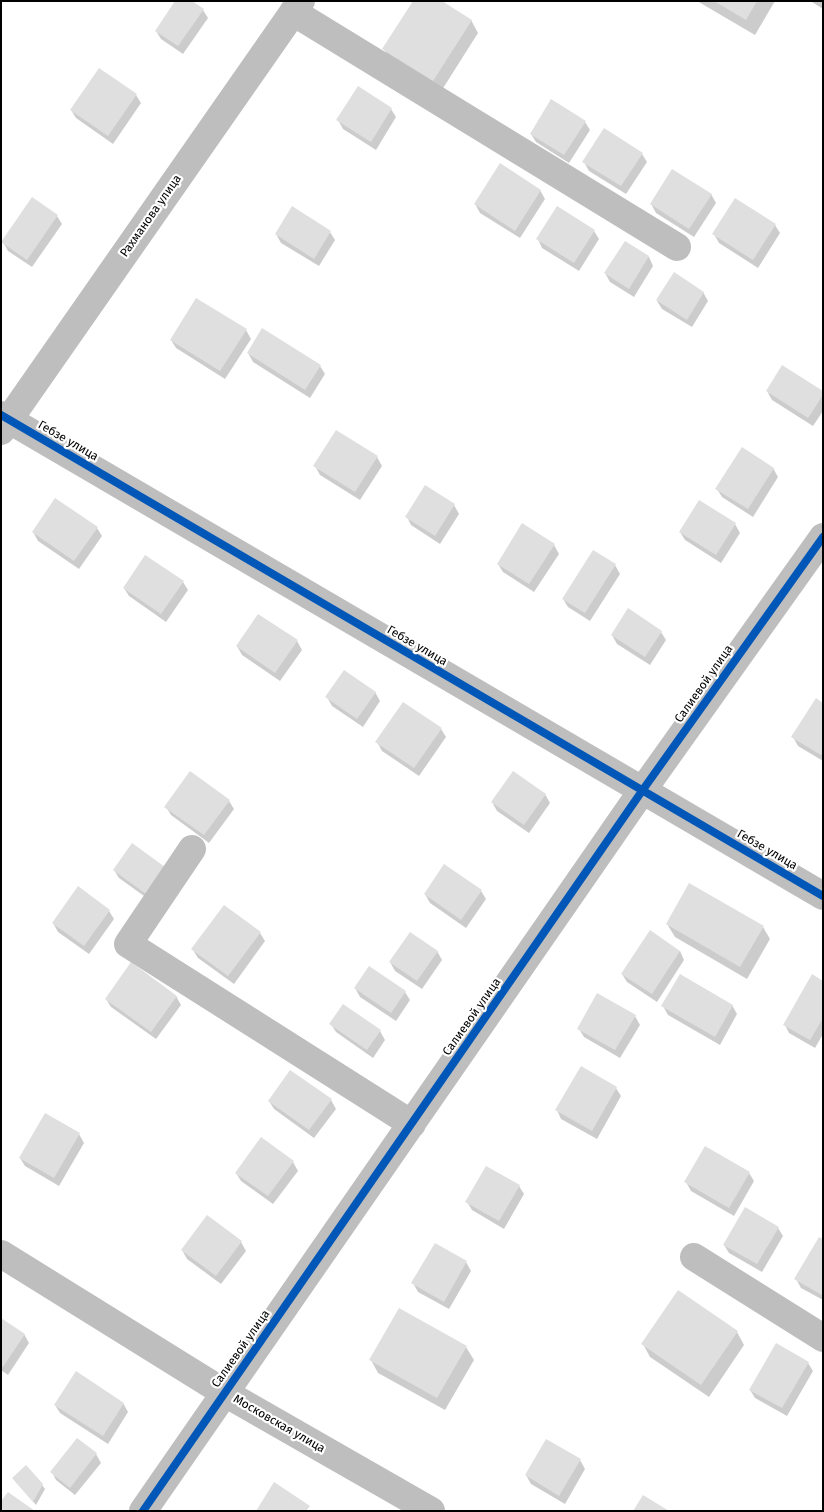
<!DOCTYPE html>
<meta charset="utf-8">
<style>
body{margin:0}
#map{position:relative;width:824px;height:1512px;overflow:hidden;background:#fff;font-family:"Fira Sans",sans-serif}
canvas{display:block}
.frame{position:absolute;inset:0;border:2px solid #000;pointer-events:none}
</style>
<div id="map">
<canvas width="824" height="1512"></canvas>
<div class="frame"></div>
</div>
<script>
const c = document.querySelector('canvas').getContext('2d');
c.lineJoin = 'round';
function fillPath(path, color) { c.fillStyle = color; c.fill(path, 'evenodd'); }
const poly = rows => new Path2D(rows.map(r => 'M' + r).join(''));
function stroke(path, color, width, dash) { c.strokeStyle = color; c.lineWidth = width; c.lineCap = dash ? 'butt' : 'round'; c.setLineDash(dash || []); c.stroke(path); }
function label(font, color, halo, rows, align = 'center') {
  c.font = font + ' "Fira Sans",sans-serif'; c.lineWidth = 4.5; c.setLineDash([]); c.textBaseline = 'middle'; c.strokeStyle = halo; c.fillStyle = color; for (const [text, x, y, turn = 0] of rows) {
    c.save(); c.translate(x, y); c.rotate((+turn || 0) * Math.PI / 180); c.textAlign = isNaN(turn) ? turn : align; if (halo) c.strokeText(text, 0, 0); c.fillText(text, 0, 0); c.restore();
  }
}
fillPath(poly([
 [697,1,775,1,755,35],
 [811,1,823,1,823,9,812,2],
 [203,10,208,18,183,54,161,39,156,31],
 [471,20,478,33,440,93,391,62,384,49],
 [136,95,141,103,113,144,76,118,71,110],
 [391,109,396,117,376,150,343,129,338,120],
 [585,122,590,130,569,163,536,142,531,134],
 [642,154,647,162,626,194,589,171,584,162],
 [540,190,545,199,520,238,480,213,475,204],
 [711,194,716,203,694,237,656,213,651,204],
 [57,216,62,224,32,267,8,251,3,242],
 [775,225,780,233,758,268,719,243,714,234],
 [594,231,599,239,579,271,542,248,538,239],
 [330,232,335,240,319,266,281,243,276,234],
 [625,243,649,257,653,266,634,297,610,282,605,273],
 [703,292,708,301,692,327,662,309,657,301],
 [246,330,251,339,225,379,176,348,171,340],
 [248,353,320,366,325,374,310,398,253,362],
 [767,391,823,392,823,411,813,426,772,400],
 [377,457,382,466,360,500,320,475,315,466],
 [773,468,778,477,753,517,722,497,717,489],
 [699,502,735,524,740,533,721,563,685,540,680,532],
 [454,505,459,514,440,544,411,525,407,517],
 [97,528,102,536,79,569,38,541,33,532],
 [554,545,559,554,534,592,503,572,498,564],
 [615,565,620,574,590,621,568,607,563,599],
 [183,582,188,590,166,622,129,596,124,588],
 [661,632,666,640,650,665,617,644,612,635],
 [297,641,302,650,280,681,242,655,237,646],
 [375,692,380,701,363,727,332,706,327,697],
 [823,704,823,761,798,746,793,737],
 [441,729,446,737,419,776,382,751,377,742],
 [545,794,550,803,529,833,497,811,492,802],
 [229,801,234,809,209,843,171,815,166,807],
 [132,845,151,901,119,878,114,870],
 [481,891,486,899,466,928,430,903,425,894],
 [109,911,114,919,89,954,58,932,53,923],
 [667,924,763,927,770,939,747,979,675,937],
 [260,933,265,941,234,984,198,958,193,950],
 [437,951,442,960,422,989,395,971,390,962],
 [680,951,684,960,657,1002,627,982,622,974],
 [823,982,823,1034,815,1048,789,1033,785,1025],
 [355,988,405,992,410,1000,396,1021,360,997],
 [176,996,181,1005,156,1039,111,1007,106,999],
 [732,1005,737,1014,720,1045,668,1015,663,1006],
 [635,1016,640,1025,620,1058,584,1037,579,1029],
 [331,1024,380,1031,385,1040,373,1058,336,1032],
 [616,1088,621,1096,597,1139,561,1119,557,1110],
 [331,1100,336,1109,314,1138,274,1109,269,1101],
 [79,1134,84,1143,59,1186,25,1166,20,1158],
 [293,1162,298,1171,273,1204,241,1181,236,1173],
 [749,1173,754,1181,734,1216,691,1191,686,1182],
 [519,1186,524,1194,504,1229,472,1210,467,1202],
 [207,1217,241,1242,246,1251,221,1284,187,1259,182,1250],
 [778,1228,783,1236,762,1272,729,1253,724,1245],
 [823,1241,823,1300,801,1288,796,1279],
 [435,1244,466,1262,471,1271,449,1309,418,1292,413,1283],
 [1,1320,24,1334,29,1343,8,1375,1,1370],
 [737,1332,744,1345,709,1397,650,1357,643,1344],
 [466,1347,474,1360,445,1410,378,1373,371,1360],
 [808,1363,813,1371,787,1416,755,1398,750,1390],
 [123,1403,128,1412,108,1444,60,1413,55,1405],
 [77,1440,96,1454,101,1463,75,1495,56,1480,52,1472],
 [547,1440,580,1460,585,1469,565,1504,531,1484,526,1475],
 [16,1482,42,1485,45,1489,36,1505]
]), '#0003');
fillPath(poly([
 [175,1,192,1,204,9,178,46,155,31],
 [413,1,442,1,472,20,433,81,382,49],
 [714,1,757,1,746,20],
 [99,68,137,94,108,136,70,110],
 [358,86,392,108,371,142,336,120],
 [551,99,586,121,564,155,530,134],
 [604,128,643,153,621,186,582,162],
 [500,163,541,190,515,231,474,204],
 [672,169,712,194,689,229,650,204],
 [32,197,58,215,27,260,1,242],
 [735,198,776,224,753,260,712,234],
 [292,206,331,231,314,259,275,234],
 [557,206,595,230,574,263,536,239],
 [625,241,649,256,629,289,604,273],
 [674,272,704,292,687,320,656,300],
 [196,298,247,329,220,371,170,340],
 [262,328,321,365,305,390,247,353],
 [782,365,823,391,823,395,808,418,766,391],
 [336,430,378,456,355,492,313,466],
 [742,447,774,468,748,509,715,489],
 [425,485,455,504,435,536,405,517],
 [55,498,98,527,74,561,32,532],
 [699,500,736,523,716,555,679,532],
 [522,523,555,544,529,584,497,564],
 [593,550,616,564,585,613,562,599],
 [145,555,184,581,161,614,123,588],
 [628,608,662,631,645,657,611,635],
 [258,614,298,640,275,673,236,646],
 [344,670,376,692,357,719,325,697],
 [816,698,823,703,823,752,821,755,791,737],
 [403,702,442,728,414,768,375,742],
 [190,771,230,800,204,835,164,807],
 [513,771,546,794,524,825,491,802],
 [132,843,165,867,146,894,113,870],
 [444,864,482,890,461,920,424,894],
 [689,883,764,926,740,967,666,924],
 [78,886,110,910,84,946,52,923],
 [224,905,261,932,228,976,191,949],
 [650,930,680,951,652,994,621,974],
 [410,932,438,951,417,981,389,962],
 [131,962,177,996,151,1032,105,999],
 [369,966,406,991,391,1013,354,988],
 [680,974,733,1005,715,1037,661,1006],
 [812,974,823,981,823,1018,810,1040,783,1025],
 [597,993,636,1015,615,1050,577,1029],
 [343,1004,381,1030,367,1050,329,1024],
 [581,1066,617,1087,592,1131,555,1110],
 [290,1070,332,1099,309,1130,268,1101],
 [45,1113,80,1133,54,1178,19,1158],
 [261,1137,294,1161,268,1196,235,1173],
 [705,1146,750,1172,729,1208,684,1182],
 [486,1166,520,1185,499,1221,465,1202],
 [745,1207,779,1227,757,1264,723,1245],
 [207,1215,242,1241,216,1276,181,1250],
 [819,1237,823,1239,823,1293,822,1295,794,1279],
 [435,1243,467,1261,444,1302,411,1283],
 [678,1290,738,1331,701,1385,641,1344],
 [399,1308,467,1346,437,1398,369,1360],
 [1,1318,25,1334,3,1367,1,1366],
 [776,1343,809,1362,782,1408,749,1390],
 [76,1371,124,1403,103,1436,54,1405],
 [77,1438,97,1453,70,1488,50,1472],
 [546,1439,581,1459,559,1496,525,1475],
 [26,1465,43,1484,33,1502,12,1478],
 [274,1482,310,1506,306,1511,256,1511],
 [8,1492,35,1511,1,1511,1,1501],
 [643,1495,669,1511,633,1511]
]), '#dfdfdf');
stroke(poly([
 [293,12,677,247],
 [1,415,823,896],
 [1,431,301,1],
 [192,849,128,944,412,1124],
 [1,1254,225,1393,431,1511],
 [694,1257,823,1338],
 [143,1511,642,791,823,537]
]), '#bebebe', 28);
stroke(poly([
 [1,415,823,896],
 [143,1511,642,791,823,537]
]), '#0057b8', 8);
label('12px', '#000', '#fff', [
 ["Рахманова улица",151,216,-55],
 ["Гебзе улица",68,441,30],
 ["Гебзе улица",417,646,30],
 ["Салиевой улица",704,684,-55],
 ["Гебзе улица",767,850,30],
 ["Салиевой улица",472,1017,-55],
 ["Салиевой улица",241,1349,-55],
 ["Московская улица",279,1424,30]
]);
</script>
